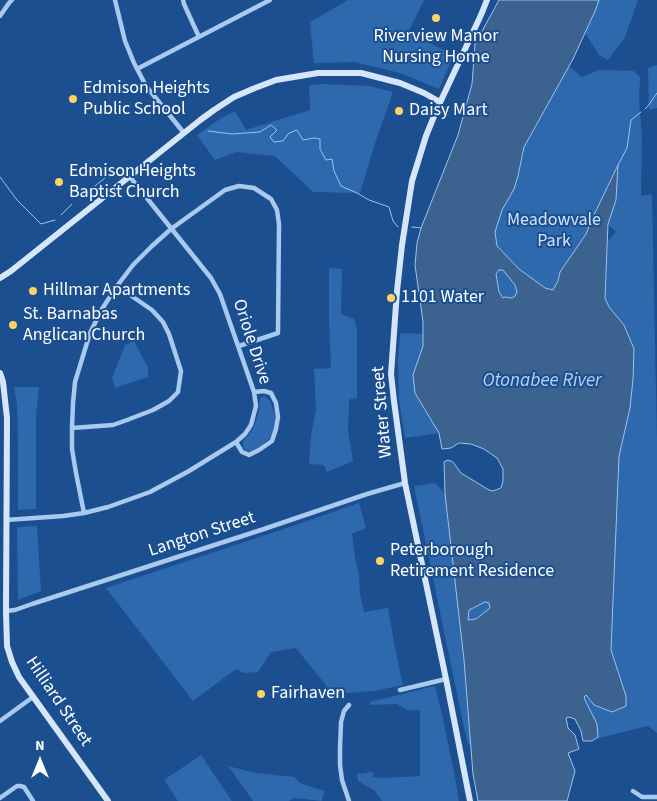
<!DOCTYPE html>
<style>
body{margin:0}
#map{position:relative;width:657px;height:801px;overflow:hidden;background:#1b4f8f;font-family:"Source Sans 3",sans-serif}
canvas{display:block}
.north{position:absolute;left:15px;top:736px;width:50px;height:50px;-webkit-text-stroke:4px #1b4f8f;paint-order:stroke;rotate:0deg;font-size:14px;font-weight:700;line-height:20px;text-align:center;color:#fff}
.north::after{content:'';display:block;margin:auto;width:18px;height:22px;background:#fff;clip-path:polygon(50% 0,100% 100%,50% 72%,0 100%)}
</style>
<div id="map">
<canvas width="657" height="801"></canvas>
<div class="north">N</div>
</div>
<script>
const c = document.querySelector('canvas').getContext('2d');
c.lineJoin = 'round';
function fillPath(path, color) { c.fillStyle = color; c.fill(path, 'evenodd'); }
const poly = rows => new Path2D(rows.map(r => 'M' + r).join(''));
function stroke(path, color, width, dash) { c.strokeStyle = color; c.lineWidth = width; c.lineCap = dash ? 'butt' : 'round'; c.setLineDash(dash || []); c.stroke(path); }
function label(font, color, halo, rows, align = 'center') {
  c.font = font + ' "Source Sans 3",sans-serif'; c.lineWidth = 4; c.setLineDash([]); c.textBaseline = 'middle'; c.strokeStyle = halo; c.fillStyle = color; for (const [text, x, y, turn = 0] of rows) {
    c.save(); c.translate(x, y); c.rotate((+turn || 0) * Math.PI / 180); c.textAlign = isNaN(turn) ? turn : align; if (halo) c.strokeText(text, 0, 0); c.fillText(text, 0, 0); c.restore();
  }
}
fillPath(poly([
 [348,0,424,0,408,33,454,55,439,89,400,73,355,62,314,63,310,22],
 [599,0,638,0,625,37,608,60,599,55,585,33,596,9],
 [657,65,657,108,649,110,648,68],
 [569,66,582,77,599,70,634,71,640,77,639,102,642,134,641,196,652,194,657,440,657,733,648,726,596,739,598,737,584,697,586,695,626,696,611,650,619,456,630,408,633,379,634,349,624,325,609,307,605,298,608,241,616,232,608,224,616,200,617,167,593,217,586,234,560,272,558,281,553,290,545,288,519,269,497,246,495,232,502,210,514,189,518,176,524,147],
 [322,84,369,86,393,92,375,143,360,193,313,192,275,156,236,152,215,160,197,135,221,118,235,111,246,130,310,110,309,85],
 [329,268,342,269,341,314,354,319,357,328,357,398,350,399,349,403,348,430,353,461,327,472,324,465,309,464,311,435,316,410,314,369,331,368,329,322],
 [499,270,503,270,508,275,515,285,517,292,515,297,512,298,505,297,503,298,499,292,496,272],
 [400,333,423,334,423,346,413,375,415,393,439,433,405,438,399,399,398,361],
 [134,341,148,368,148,377,115,388,112,378,125,345],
 [14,387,39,387,36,415,36,509,18,510,18,438,17,405],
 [265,396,270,401,275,415,275,423,273,432,269,439,262,445,252,451,247,452,244,449,243,445,243,441,253,429,259,411,260,398,262,397],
 [435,483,445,494,464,660,471,746,468,744,463,723,414,486],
 [359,503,366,528,352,534,355,557,359,575,360,594,364,612,388,608,395,648,403,685,374,691,333,694,296,648,271,652,258,672,244,673,236,669,193,701,106,588,281,530],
 [37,526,41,591,18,600,17,527],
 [485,602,489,603,491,608,476,619,468,620,469,610],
 [435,686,442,714,455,777,459,801,382,801,374,790,358,781,357,774,373,772,373,777,382,778,420,776,420,710,407,710,397,704,370,705,370,702],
 [201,755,232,801,178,801,164,780],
 [228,766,255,773,294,777,300,783,324,791,322,801,294,798,289,801,253,801]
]), '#2e69ad');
const water = poly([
 [499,0,599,0,596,9,573,59,524,147,518,176,514,189,502,210,495,232,497,246,519,269,545,288,553,290,558,281,560,272,586,234,593,217,618,165,616,200,608,224,605,298,609,307,624,325,634,349,633,379,630,408,619,456,611,650,626,696,626,706,612,712,594,705,586,695,584,697,585,700,597,724,598,737,592,741,583,741,581,731,575,719,569,717,566,718,568,728,575,735,579,749,568,753,575,771,567,801,478,801,473,774,464,660,445,494,444,462,448,460,453,462,461,473,489,490,493,491,501,488,503,481,503,469,497,458,484,449,471,444,459,443,451,448,442,449,439,433,415,393,413,375,423,346,423,322,415,265,417,243,421,228,458,135,472,84,475,44,499,0],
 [499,270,503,270,515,285,517,292,515,296,512,298,505,297,503,298,499,292,496,274,499,270],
 [485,602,489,603,490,608,476,619,468,620,469,610,485,602]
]);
fillPath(water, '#3c6290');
stroke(water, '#9cc4f0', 1);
stroke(poly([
 [645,109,648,106,657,93],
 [208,131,232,134,260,132,271,125,277,130,270,137,274,142,283,141,289,133,297,130,303,140,314,138,320,139,320,149,326,160,332,159,334,171,341,186,357,193,369,200,389,207,393,221,398,227],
 [618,165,627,148,631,120,641,112],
 [0,177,17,200,41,224,55,220],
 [86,193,105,178],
 [61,215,72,204],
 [412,227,421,228]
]), '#9cc4f0', 1);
stroke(poly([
 [115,0,125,41,134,63,146,86,184,133],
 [183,0,184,4,199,37],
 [0,16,9,3,12,0],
 [137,69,270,0],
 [72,428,113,425,127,420,153,410,169,401,178,392,181,371,169,334,163,322,152,310,117,286],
 [236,442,242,452,249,455,259,450,272,441,276,429,278,417,276,403,271,393,264,391,254,392],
 [84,513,76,473,72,449,72,428,73,403,75,382,90,333,102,309,117,286,133,265,152,246,171,229,225,190,239,186,254,188,271,199,277,210,279,224,278,333,239,346],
 [6,520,63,516,84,513,108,507,150,492,189,471,236,442,245,434,251,425,256,406,254,392,220,294,211,278,130,177],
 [6,611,15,610,32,604,264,529,367,494,405,483],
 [400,690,446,679],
 [349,705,344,711,341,722,340,748,340,765,342,780,349,801],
 [0,721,33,697],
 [633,791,642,797,657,797],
 [0,798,17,786,20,786,24,787,33,801]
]), '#a9c9ee', 4.5);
stroke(poly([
 [0,278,11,271,199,121,214,110,234,97,255,88,276,80,318,73,361,73,400,83,424,93,440,102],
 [0,373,3,382,7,418,6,611,7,646,12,662,19,677,108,801],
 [470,801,446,679,405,483,394,401,391,374,397,291,402,245,412,181,426,136,437,109,481,15,487,0]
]), '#d6e6fa', 6);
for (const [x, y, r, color] of [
 [436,18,5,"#ffd166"],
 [73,99,5,"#ffd166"],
 [399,111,5,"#ffd166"],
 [59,182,5,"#ffd166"],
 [33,291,5,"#ffd166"],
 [391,298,5,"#ffd166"],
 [13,325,5,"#ffd166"],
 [380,561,5,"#ffd166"],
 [261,694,5,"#ffd166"]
]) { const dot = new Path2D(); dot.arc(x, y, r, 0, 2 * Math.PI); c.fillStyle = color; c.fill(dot); stroke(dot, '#1b4f8f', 2); }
label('18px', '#fff', '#1b4f8f', [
 ["Riverview Manor",436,37,"center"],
 ["Nursing Home",436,58,"center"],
 ["Edmison Heights",83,89],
 ["Public School",83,110],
 ["Daisy Mart",409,111],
 ["Edmison Heights",69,172],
 ["Baptist Church",69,193],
 ["Hillmar Apartments",43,291],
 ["1101 Water",401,298],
 ["St. Barnabas",23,315],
 ["Anglican Church",23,336],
 ["Peterborough",390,551],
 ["Retirement Residence",390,572],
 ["Fairhaven",271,694]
], 'left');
label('18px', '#cfe3fa', '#1b4f8f', [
 ["Meadowvale",554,221],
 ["Park",554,242]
]);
label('18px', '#fff', '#1b4f8f', [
 ["Oriole Drive",251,342,72],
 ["Water Street",383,412,-95],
 ["Langton Street",202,535,-18],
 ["Hilliard Street",58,702,56]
]);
label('italic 19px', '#b5d3f5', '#1b4f8f', [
 ["Otonabee River",542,382]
]);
</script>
